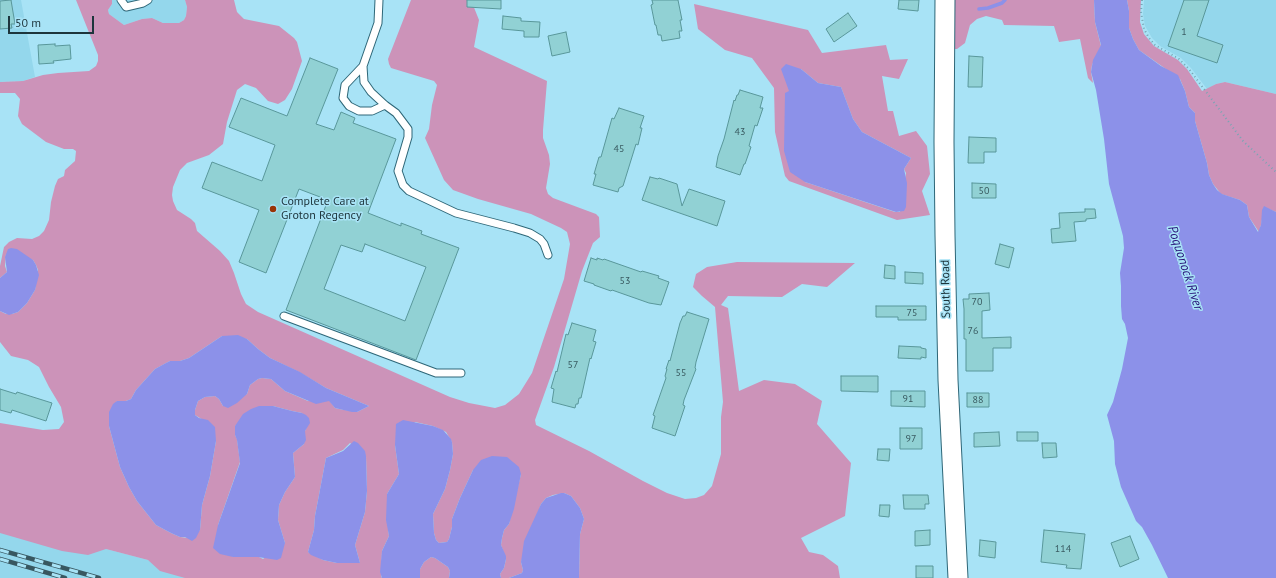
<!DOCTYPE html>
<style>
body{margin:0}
#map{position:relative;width:1276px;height:578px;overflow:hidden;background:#a8e3f6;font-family:"PT Sans",sans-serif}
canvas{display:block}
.scale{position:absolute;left:8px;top:16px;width:86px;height:18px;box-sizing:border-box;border:2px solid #1d353c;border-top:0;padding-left:5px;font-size:12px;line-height:14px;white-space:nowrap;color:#1d353c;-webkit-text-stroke:3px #a8e3f6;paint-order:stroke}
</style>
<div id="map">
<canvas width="1276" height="578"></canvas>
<div class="scale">50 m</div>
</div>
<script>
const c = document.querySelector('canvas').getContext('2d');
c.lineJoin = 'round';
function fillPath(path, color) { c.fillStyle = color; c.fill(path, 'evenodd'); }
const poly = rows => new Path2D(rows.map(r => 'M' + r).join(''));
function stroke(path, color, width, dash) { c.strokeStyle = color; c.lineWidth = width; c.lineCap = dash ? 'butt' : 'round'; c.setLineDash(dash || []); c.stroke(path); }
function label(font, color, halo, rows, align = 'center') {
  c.font = font + ' "PT Sans",sans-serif'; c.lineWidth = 3; c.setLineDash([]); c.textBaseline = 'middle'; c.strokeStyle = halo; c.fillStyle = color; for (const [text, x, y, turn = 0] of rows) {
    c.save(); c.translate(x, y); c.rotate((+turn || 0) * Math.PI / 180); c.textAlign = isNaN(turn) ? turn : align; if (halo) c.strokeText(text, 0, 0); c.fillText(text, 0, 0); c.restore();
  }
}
fillPath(poly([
 [0,0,21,0,35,77,23,81,0,82],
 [112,0,185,0,187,7,186,16,184,20,179,23,163,23,152,18,142,19,124,25,109,14,108,10,112,4],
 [1144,0,1276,0,1276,94,1225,82,1216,84,1207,89,1191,68,1181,58,1160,46,1152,38,1145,26,1143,14],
 [0,521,148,560,194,578,0,578]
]), '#94d7ec');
fillPath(poly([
 [76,0,112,0,112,4,108,10,109,14,124,25,142,19,152,18,163,23,179,23,184,20,186,16,187,7,185,0,234,0,237,12,244,19,279,26,294,38,297,42,302,61,292,89,285,100,278,104,268,101,256,88,245,84,237,90,227,122,223,144,209,155,187,163,180,170,173,187,172,195,173,201,177,210,191,219,195,223,197,231,220,251,229,261,234,273,241,294,246,304,258,312,450,397,469,403,495,408,505,405,519,394,532,373,564,279,570,244,567,232,561,228,531,214,478,199,453,190,444,180,425,138,429,129,432,105,437,85,434,81,391,68,389,64,388,59,411,0,471,0,479,20,474,47,547,81,543,130,543,138,549,155,550,164,546,188,548,194,553,198,596,214,599,217,600,237,593,243,582,271,554,367,535,420,536,425,589,451,643,481,667,493,685,499,696,498,704,495,712,486,721,454,721,417,723,402,715,307,702,296,693,287,696,274,707,267,737,262,855,263,827,287,802,284,782,297,728,296,721,305,728,308,739,391,764,380,795,384,822,401,817,424,851,463,845,516,801,538,809,552,823,555,838,566,840,578,579,578,580,534,584,519,580,508,571,496,564,493,553,495,546,498,541,504,521,562,523,570,522,573,509,578,501,578,500,574,504,568,506,559,501,545,502,538,504,530,509,524,521,474,473,470,460,498,452,519,452,527,449,539,447,542,439,543,436,540,434,533,433,514,445,489,450,470,453,454,452,442,446,432,433,426,415,422,395,445,399,474,387,494,388,529,389,536,382,551,381,576,382,578,185,578,160,571,148,560,106,549,88,555,62,551,0,533,0,423,43,430,59,429,64,422,61,407,49,387,39,367,28,360,11,356,0,342,0,311,6,314,12,314,18,312,27,303,35,290,38,270,36,265,33,260,6,254,5,266,7,272,0,278,0,266,4,247,9,242,17,238,32,239,39,236,44,231,49,220,51,202,55,186,58,179,64,176,65,170,75,161,76,151,73,149,64,149,46,142,22,124,18,116,20,99,15,93,0,93,0,82,23,81,43,75,58,73,89,71,96,66,98,61,98,55],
 [222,336,247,339,258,349,270,358,299,372,326,388,369,406,357,412,339,409,335,408,329,400,308,401,285,391,271,379,262,378,258,379,250,385,247,394,223,406,219,399,215,396,205,397,198,401,195,410,195,415,203,420,216,441,210,476,202,505,200,530,189,538,180,537,171,533,156,525,137,501,129,487,120,467,109,426,117,401,126,401,131,399,136,390,155,369,170,361,180,361,189,358],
 [273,406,292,411,302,413,307,426,305,431,304,444,293,453,295,477,285,492,279,505,278,520,285,543,263,559,259,557,233,557,218,525,240,462,237,439,235,435,235,426],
 [350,443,366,456,367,491,365,512,355,545,360,563,337,563,323,560,308,552,314,530,315,516,326,458,343,450],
 [954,0,1094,0,1095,22,1101,46,1092,65,1091,72,1093,83,1088,78,1080,39,1059,42,1054,26,1004,25,1002,20,986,16,977,19,970,25,965,43,957,49,952,49],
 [1127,0,1141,0,1140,22,1144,34,1154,46,1178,60,1187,69,1202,91,1216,84,1225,82,1276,94,1276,212,1264,207,1261,225,1259,232,1249,217,1247,205,1240,200,1221,194,1213,184,1209,175,1207,163,1195,121,1195,113,1189,107,1185,91,1180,79,1139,50,1133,39,1129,28,1129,11],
 [694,4,808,30,822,53,886,45,890,60,908,59,899,79,882,76,888,111,893,111,899,136,916,131,927,146,930,174,922,191,930,215,897,220,789,181,785,176,775,132,774,88,752,58,725,50,698,29],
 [801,69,818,83,841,87,853,119,862,132,911,158,904,169,906,173,900,212,895,212,805,182,789,92],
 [431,557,435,558,448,567,450,571,449,578,420,578,420,569,424,562]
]), '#cc93b9');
fillPath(poly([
 [1094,0,1127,0,1129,11,1129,28,1133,39,1139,50,1161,66,1178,75,1185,91,1189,107,1195,113,1195,121,1207,163,1209,175,1213,184,1217,190,1222,194,1240,200,1247,205,1249,217,1258,232,1261,225,1262,210,1264,206,1276,212,1276,578,1168,578,1152,545,1142,527,1136,521,1121,487,1115,464,1114,441,1107,415,1113,402,1122,369,1128,338,1125,324,1122,319,1121,306,1121,286,1120,273,1124,248,1123,236,1109,184,1104,139,1096,90,1091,72,1093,60,1101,45,1095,22],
 [786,64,801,69,818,83,841,87,853,119,862,132,911,158,904,169,907,183,906,207,904,211,896,212,805,182,790,172,784,151,785,93,789,91,781,69],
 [11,248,17,249,33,260,36,265,39,275,35,290,27,303,18,312,9,315,0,311,0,278,7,272,5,257,8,249],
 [238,335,247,339,258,349,270,358,300,372,326,388,369,406,357,412,352,412,335,408,329,401,316,404,285,391,271,379,262,378,258,379,250,385,247,394,237,403,228,408,223,406,219,399,215,396,205,397,198,401,195,410,195,415,199,418,208,420,215,427,216,441,210,476,202,505,200,530,196,538,192,541,185,537,180,537,171,533,156,525,137,501,129,487,120,467,109,426,109,412,113,404,117,401,126,401,131,399,136,390,155,369,166,363,170,361,180,361,189,358,222,336],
 [259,406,273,406,292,411,302,413,306,415,309,418,310,423,305,431,306,440,304,444,293,453,295,477,285,492,279,505,278,520,285,543,281,558,277,560,258,557,233,557,220,554,213,548,218,525,240,463,237,440,235,435,235,426,243,414,251,409],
 [403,420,433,426,443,430,451,439,452,442,453,454,450,470,445,489,433,514,434,533,436,540,439,543,447,542,449,539,452,527,452,519,460,498,473,470,481,460,492,456,507,457,519,467,521,474,514,509,509,524,504,530,502,538,501,545,506,556,506,559,504,568,500,574,501,578,449,578,450,571,448,567,435,558,431,557,424,562,420,569,420,578,382,578,380,572,382,551,389,536,386,520,387,494,399,474,395,445,396,424],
 [354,441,358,443,365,451,366,456,367,491,365,512,355,545,360,563,337,563,323,560,311,555,308,552,314,530,315,516,326,458,343,451],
 [561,493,564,493,571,496,580,508,584,519,580,534,579,578,509,578,522,573,523,570,521,562,524,541,541,504,546,498]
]), '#8c91e9');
stroke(poly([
 [979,9,988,8,1002,3,1005,0]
]), '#8c91e9', 3.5);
const building = poly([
 [11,0,15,24,11,24,12,28,0,29,0,1,11,0],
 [467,0,501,0,501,9,467,7,467,0],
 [652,0,678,0,682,20,680,20,682,31,679,31,680,38,662,41,661,35,658,35,656,25,655,25,651,5,653,4,652,0],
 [899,0,919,0,918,11,898,9,899,0],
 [1184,0,1209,0,1197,36,1223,45,1217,63,1168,46,1184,0],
 [848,13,857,26,834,42,826,29,848,13],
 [503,16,521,18,521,21,540,22,539,37,524,37,524,31,502,29,503,16],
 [566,32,570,52,552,56,548,36,566,32],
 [55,44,55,46,70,45,71,59,53,61,54,63,39,64,38,45,55,44],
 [969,56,983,57,982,87,968,87,969,56],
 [310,58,338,69,316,124,334,130,341,112,355,118,353,123,396,139,368,213,401,226,401,223,422,231,421,234,459,248,416,360,286,310,328,200,299,189,266,273,239,262,259,210,202,188,212,162,262,181,275,145,229,127,241,98,287,116,310,58],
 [365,244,426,267,405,321,324,289,341,245,362,252,365,244],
 [740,90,763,97,760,108,763,108,757,126,755,125,749,146,751,147,745,164,744,164,740,175,716,167,718,156,724,139,734,100,735,101,737,95,738,95,740,90],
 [619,108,644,116,640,128,642,128,638,145,636,144,623,186,619,188,618,192,593,185,596,174,594,174,599,157,601,157,612,118,614,119,619,108],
 [969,137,996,138,996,152,984,152,984,163,968,163,969,137],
 [650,177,658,179,659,178,677,184,682,206,689,189,725,201,717,226,642,200,650,177],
 [972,183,996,184,996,198,972,198,972,183],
 [1085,209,1095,209,1096,218,1086,219,1086,221,1074,222,1076,241,1052,243,1051,229,1060,228,1059,213,1085,212,1085,209],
 [1000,244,1014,248,1009,268,995,264,1000,244],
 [591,258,597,260,597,258,603,260,604,259,641,272,642,271,659,276,658,278,669,282,661,305,649,303,612,290,611,291,594,285,594,284,584,281,591,258],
 [885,265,895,266,895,279,884,278,885,265],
 [905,272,923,273,923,284,905,283,905,272],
 [989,293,990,310,982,311,982,338,1011,337,1011,348,993,348,993,371,966,371,966,339,964,339,964,309,963,299,969,299,969,294,989,293],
 [876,306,926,306,926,320,898,320,898,317,876,317,876,306],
 [687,312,709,319,696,362,695,368,696,369,684,400,683,405,685,406,675,436,652,428,655,416,653,415,666,378,665,376,667,369,666,369,669,360,670,361,680,323,683,316,685,316,687,312],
 [572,323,596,330,593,341,596,342,591,359,590,358,581,398,579,398,578,404,576,404,575,408,552,402,554,389,551,388,556,371,557,372,566,334,568,335,572,323],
 [899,346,921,347,921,348,926,349,926,358,921,357,921,359,898,358,899,346],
 [841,376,878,376,878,392,841,391,841,376],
 [0,389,16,394,17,392,52,403,46,421,12,410,11,413,0,410,0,389],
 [891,391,925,391,925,407,891,406,891,391],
 [967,393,989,393,989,407,967,407,967,393],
 [900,428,922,428,922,449,900,449,900,428],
 [999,432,1000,446,974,447,974,433,999,432],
 [1017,432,1038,432,1038,441,1017,441,1017,432],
 [1042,443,1056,443,1057,457,1043,458,1042,443],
 [878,449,890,449,889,461,877,460,878,449],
 [903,495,928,495,929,504,925,504,925,509,904,509,903,495],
 [880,505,890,505,889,517,879,516,880,505],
 [930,530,930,545,915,546,915,531,930,530],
 [1044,530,1085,534,1081,569,1066,568,1067,565,1041,562,1044,530],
 [1130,536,1139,559,1120,567,1111,543,1130,536],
 [980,540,996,542,995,558,979,556,980,540],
 [916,566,933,566,933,578,916,578,916,566]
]);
fillPath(building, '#91d1d4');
stroke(building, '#59979a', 1);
const service = poly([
 [121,0,126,7,143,3,148,0],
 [379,0,378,23,363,66,364,82,371,92,385,105,396,113,408,129,408,137,398,171,403,185,409,191,424,198,456,213,514,228,530,233,540,239,544,244,548,255],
 [363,66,345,85,343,98,349,106,359,111,372,111,385,105],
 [284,316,436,373,461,373]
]);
const secondary = poly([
 [945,0,944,142,945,235,948,380,958,578]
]);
stroke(service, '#2e6778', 9);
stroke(secondary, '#2e6778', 21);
stroke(poly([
 [1142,0,1141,12,1144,29,1149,38,1155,45,1179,59,1189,69,1243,141,1276,172]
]), '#77a5b4', 2, [1, 3]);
stroke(service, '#fff', 7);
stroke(secondary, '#fff', 19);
const rail = poly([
 [0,550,99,578],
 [0,559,65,578]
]);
stroke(rail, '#385760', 4.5);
stroke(rail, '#a8e3f6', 3, [9]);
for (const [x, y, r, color] of [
 [273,209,4,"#993405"]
]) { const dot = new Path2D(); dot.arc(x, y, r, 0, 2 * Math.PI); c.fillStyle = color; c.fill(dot); stroke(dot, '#a8e3f6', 1.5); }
label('10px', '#3a5c62', null, [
 ["1",1184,32],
 ["43",740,132],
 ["45",619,149],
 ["50",984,191],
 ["53",625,281],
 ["70",977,302],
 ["75",912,313],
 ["76",973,331],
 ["57",573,365],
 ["55",681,373],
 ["91",908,399],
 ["88",978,400],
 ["97",911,439],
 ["114",1063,549]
]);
label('12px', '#1d353c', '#a8e3f6', [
 ["Complete Care at",281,202],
 ["Groton Regency",281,216]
], 'left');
label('12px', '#1d353c', '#a8e3f6', [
 ["South Road",946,289,-91]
]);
label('italic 13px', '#261178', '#a8e3f6', [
 ["Poquonock River",1185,268,72]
]);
</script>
